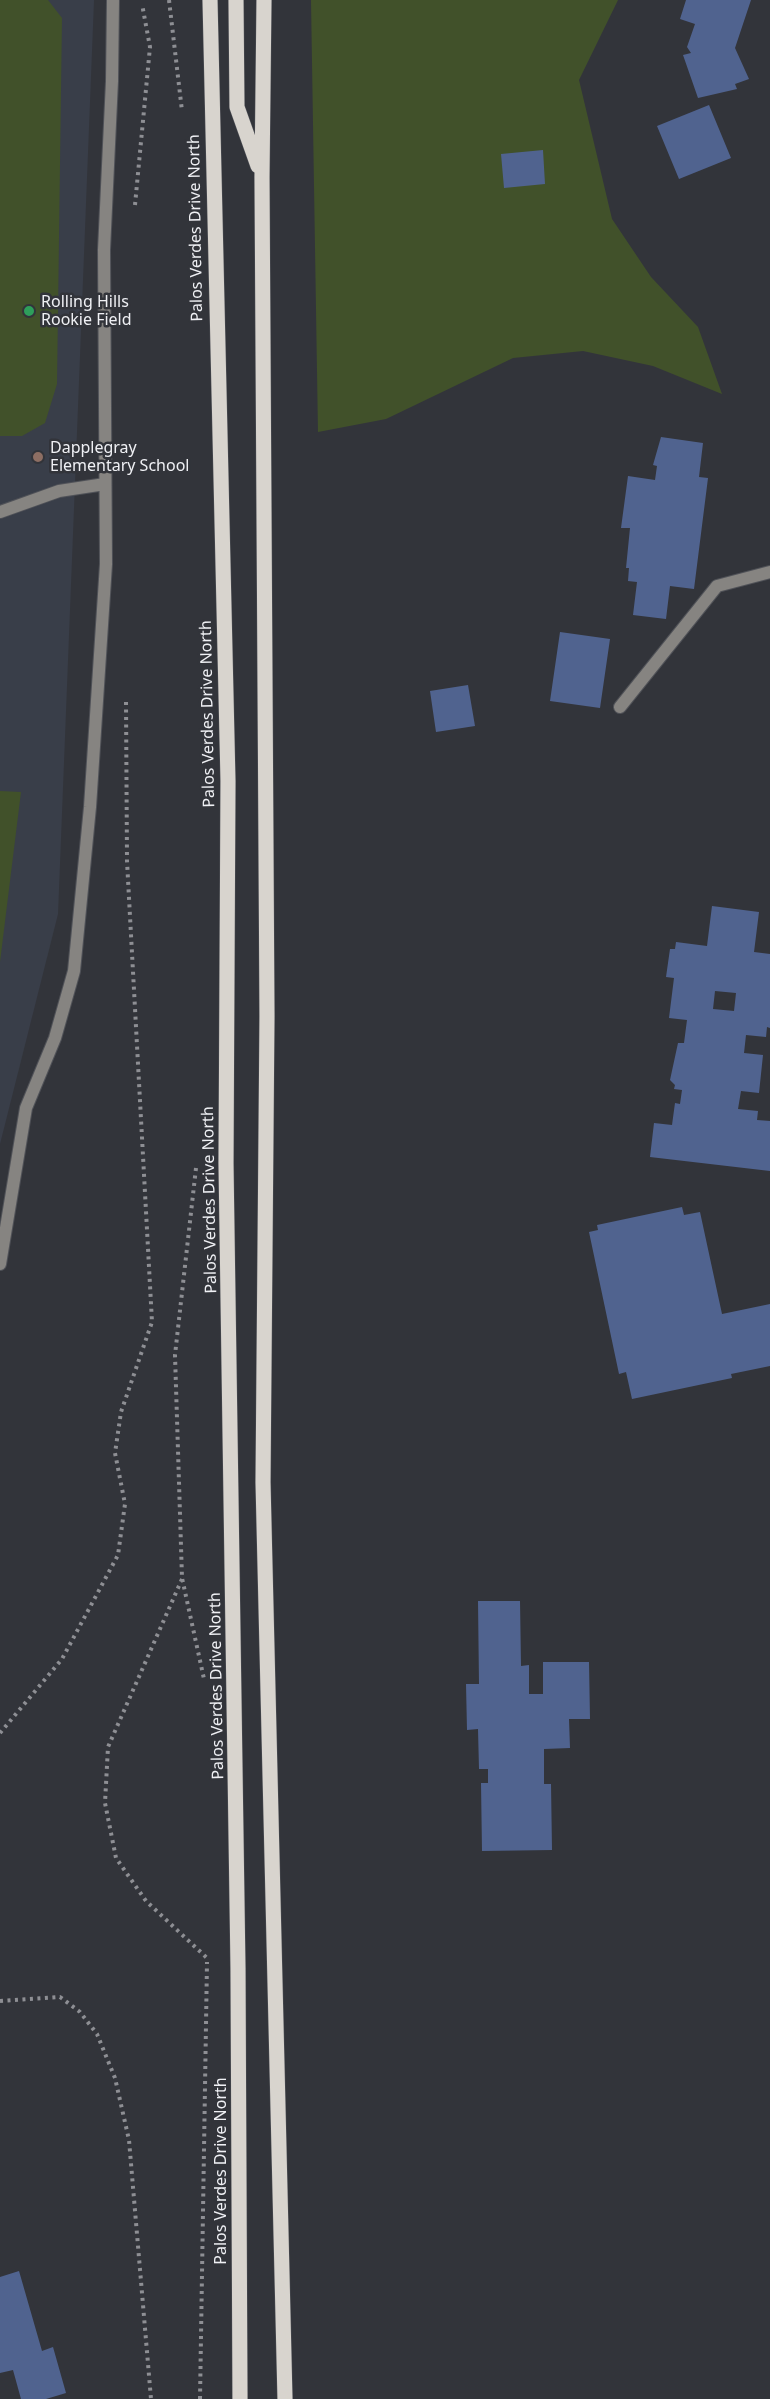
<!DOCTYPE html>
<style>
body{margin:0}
canvas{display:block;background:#32343a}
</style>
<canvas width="770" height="2399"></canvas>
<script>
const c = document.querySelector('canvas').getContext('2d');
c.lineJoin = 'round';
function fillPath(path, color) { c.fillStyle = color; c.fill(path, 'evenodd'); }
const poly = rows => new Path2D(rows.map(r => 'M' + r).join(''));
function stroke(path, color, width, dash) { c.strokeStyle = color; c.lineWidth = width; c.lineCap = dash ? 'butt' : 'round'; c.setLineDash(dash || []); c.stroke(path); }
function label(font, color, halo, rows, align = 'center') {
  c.font = font + ' "Noto Sans",sans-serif'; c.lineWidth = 5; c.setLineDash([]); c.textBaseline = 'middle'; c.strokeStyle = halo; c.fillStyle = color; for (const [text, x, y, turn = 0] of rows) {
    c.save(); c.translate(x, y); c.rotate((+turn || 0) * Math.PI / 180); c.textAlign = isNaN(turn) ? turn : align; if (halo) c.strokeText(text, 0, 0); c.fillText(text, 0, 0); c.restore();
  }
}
fillPath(poly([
 [0,0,94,0,58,914,0,1144]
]), '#393e49');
fillPath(poly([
 [0,0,48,0,62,18,57,384,45,423,22,436,0,436],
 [311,0,618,0,579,80,612,219,651,277,698,327,722,394,653,366,583,351,513,358,386,419,318,432],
 [0,791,21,792,0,962]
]), '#41512a');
fillPath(poly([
 [686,0,751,0,735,48,749,79,735,84,737,89,698,98,683,55,691,53,687,47,695,24,680,19],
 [709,105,731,158,679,179,657,126],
 [543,150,545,184,504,188,501,154],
 [661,437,703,443,699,477,708,478,694,589,670,586,666,619,633,615,637,582,628,581,629,568,626,568,630,528,621,528,628,476,655,480,657,466,653,465],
 [560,632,610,639,600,708,550,701],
 [468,685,475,726,436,732,430,691],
 [712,906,759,912,754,952,770,954,770,1028,767,1027,766,1037,746,1035,744,1053,763,1055,759,1093,741,1091,738,1109,758,1111,757,1120,770,1121,770,1171,650,1157,654,1123,672,1125,675,1103,680,1104,682,1090,674,1089,675,1085,670,1080,678,1043,684,1043,687,1020,669,1018,674,978,666,977,670,949,675,949,676,942,707,946],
 [715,991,736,993,734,1011,713,1009],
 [682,1207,684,1215,700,1212,722,1314,770,1304,770,1366,731,1374,732,1378,632,1399,626,1372,619,1374,589,1232,598,1230,597,1225],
 [478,1601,520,1601,521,1666,529,1665,529,1694,543,1694,543,1662,589,1662,590,1719,569,1719,570,1748,544,1749,544,1784,551,1784,552,1850,482,1851,481,1783,488,1783,488,1769,479,1769,478,1729,467,1730,466,1684,479,1684],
 [19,2271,42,2351,53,2347,66,2393,46,2399,21,2399,13,2370,0,2373,0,2277]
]), '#50638f');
const lane = poly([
 [0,512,59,491,105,484],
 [620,707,717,586,770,572],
 [0,1264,26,1108,55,1038,74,971,90,807,106,564,104,250,112,81,113,0]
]);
const primary = poly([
 [210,0,228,781,226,1163,238,1968,240,2399],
 [236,0,237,107,258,166],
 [264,0,262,177,267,1016,263,1482,285,2399]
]);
stroke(lane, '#505258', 14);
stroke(primary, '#505258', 16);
stroke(poly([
 [169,0,182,111],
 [135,205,150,47,142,4],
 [196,1168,175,1355,182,1578,204,1679],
 [182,1579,108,1747,105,1803,116,1858,146,1901,207,1958],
 [0,1733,62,1659,118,1555,125,1504,115,1453,121,1412,152,1322,127,861,126,701],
 [0,2001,60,1997,80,2012,97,2034,115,2078,129,2140,151,2399],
 [200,2399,207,1962]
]), '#8e8f94', 4, [3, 4.5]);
stroke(lane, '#868481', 12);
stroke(primary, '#d8d4ce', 15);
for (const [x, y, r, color] of [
 [29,311,6,"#2e9e5b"],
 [38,457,6,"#8d6e63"]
]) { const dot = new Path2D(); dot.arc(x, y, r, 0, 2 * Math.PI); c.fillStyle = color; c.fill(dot); stroke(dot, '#32343a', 2); }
label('16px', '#eff0f4', '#32343a', [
 ["Palos Verdes Drive North",196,228,-91],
 ["Palos Verdes Drive North",208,714,-91],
 ["Palos Verdes Drive North",210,1200,-91],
 ["Palos Verdes Drive North",217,1686,-91],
 ["Palos Verdes Drive North",221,2171,-90]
]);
label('16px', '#eff0f4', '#32343a', [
 ["Rolling Hills",41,302],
 ["Rookie Field",41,320],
 ["Dapplegray",50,448],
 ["Elementary School",50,466]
], 'left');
</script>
